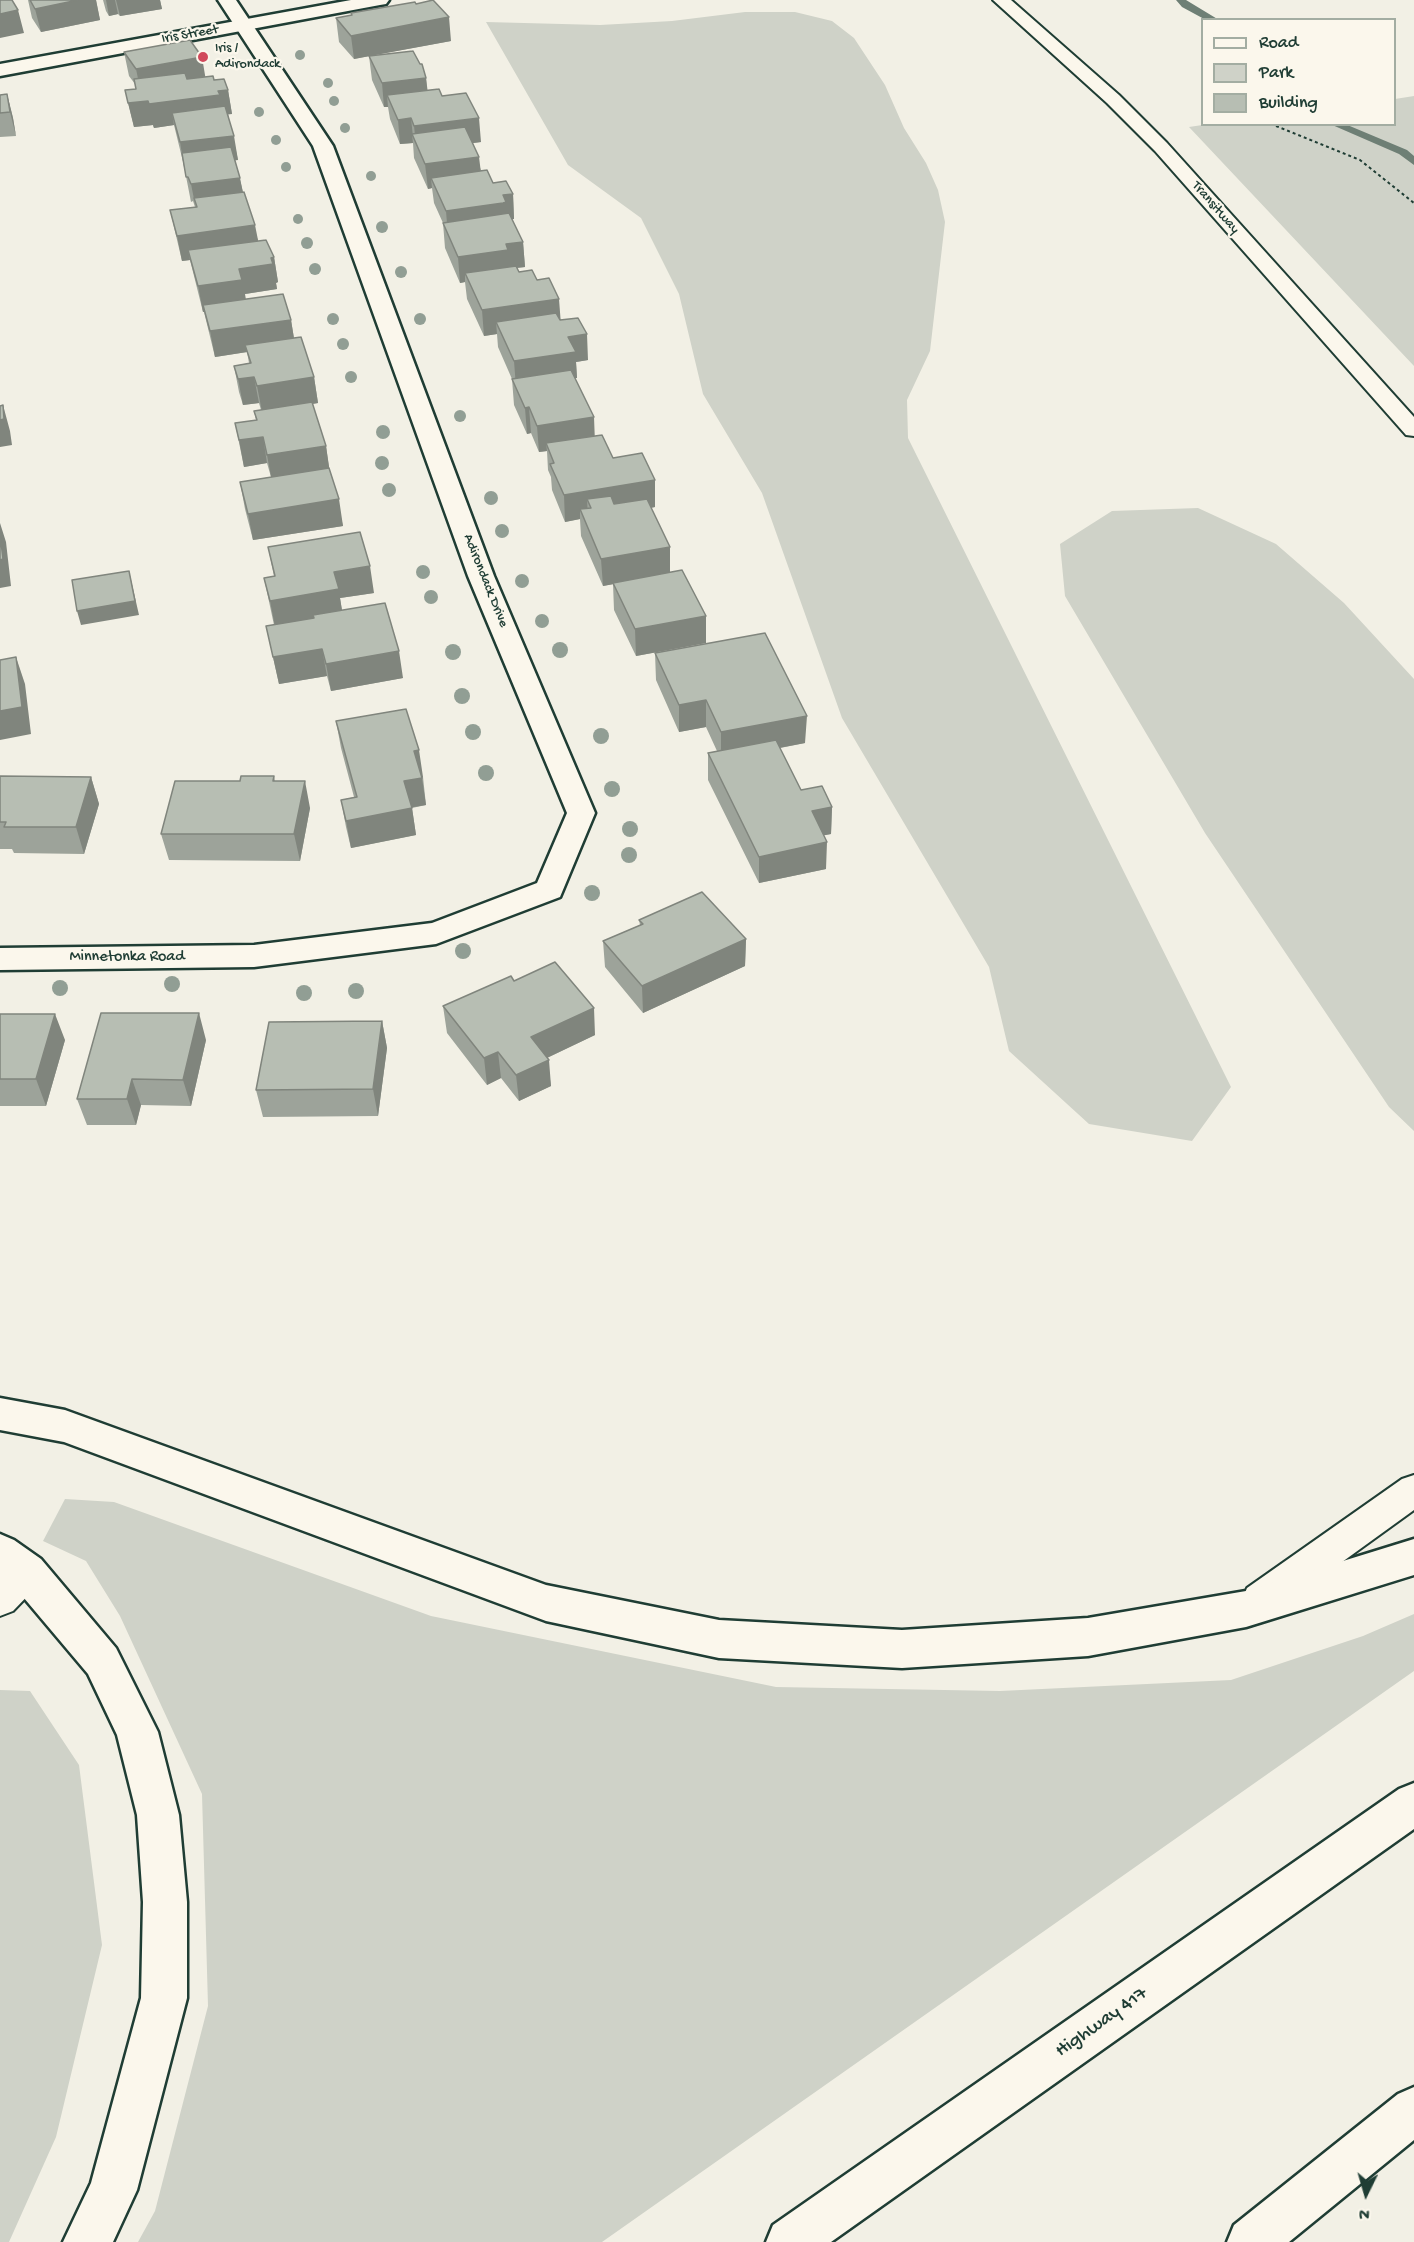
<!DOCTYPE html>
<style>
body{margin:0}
#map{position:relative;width:1414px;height:2242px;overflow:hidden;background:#f2f0e5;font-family:"Gochi Hand",sans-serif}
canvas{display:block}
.legend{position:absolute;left:1201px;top:18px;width:195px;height:108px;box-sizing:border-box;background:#fbf7ec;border:2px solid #a3ada2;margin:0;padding:8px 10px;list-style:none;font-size:18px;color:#1f3d34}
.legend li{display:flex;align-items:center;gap:12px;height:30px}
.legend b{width:30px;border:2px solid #a3ada2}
.north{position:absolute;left:1336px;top:2164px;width:60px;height:60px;-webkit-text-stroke:4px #fbf7ec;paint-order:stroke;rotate:185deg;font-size:16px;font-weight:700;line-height:24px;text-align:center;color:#1f3d34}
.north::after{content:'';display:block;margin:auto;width:21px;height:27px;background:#1f3d34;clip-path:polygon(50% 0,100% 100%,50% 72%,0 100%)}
</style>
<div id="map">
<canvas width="1414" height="2242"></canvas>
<ul class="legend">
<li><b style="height:8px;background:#fbf7ec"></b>Road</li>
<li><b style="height:16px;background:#cfd2c8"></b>Park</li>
<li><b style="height:16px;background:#b7beb3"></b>Building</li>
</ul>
<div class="north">N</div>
</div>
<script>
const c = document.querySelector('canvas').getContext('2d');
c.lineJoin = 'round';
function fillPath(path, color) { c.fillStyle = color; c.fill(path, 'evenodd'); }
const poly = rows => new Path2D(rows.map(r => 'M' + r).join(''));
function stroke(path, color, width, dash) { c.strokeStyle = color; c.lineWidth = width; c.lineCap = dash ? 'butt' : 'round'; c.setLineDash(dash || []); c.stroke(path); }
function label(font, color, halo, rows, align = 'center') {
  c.font = font + ' "Gochi Hand",sans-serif'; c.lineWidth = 4.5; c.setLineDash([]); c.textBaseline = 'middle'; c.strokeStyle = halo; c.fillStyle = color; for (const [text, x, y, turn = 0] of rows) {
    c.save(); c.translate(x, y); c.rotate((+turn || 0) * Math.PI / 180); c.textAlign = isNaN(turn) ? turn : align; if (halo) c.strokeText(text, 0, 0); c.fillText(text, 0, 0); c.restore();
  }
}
fillPath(poly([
 [745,12,795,12,832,21,854,38,885,85,904,128,926,163,938,190,945,222,930,351,907,400,908,438,1231,1087,1192,1141,1089,1124,1009,1051,989,967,842,718,762,493,703,394,679,294,641,218,568,165,486,22,600,25,672,21],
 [1414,96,1414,366,1189,127,1209,124,1394,124,1395,99],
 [1198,508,1276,544,1344,603,1414,679,1414,1131,1389,1107,1205,833,1065,596,1060,544,1112,511],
 [65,1499,114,1502,431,1616,776,1687,1000,1691,1231,1680,1363,1636,1414,1614,1414,1671,602,2242,138,2242,155,2211,208,2006,202,1794,120,1616,86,1561,43,1541],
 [0,1690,30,1691,79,1765,102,1945,56,2137,9,2242,0,2242]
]), '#cfd2c8');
fillPath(poly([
 [1176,0,1186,0,1219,20,1206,20,1182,7,1176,0],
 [1330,124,1345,124,1407,150,1414,156,1414,165,1399,154,1330,124]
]), '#6e7f75');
const lane = poly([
 [993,0,1011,0,1119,95,1167,143,1414,417,1414,436,1406,435,1155,151,1107,103,993,0],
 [1414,1475,1414,1510,1273,1612,1260,1617,1247,1612,1242,1600,1247,1588,1402,1479,1414,1475],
 [27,1556,40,1561,45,1572,40,1583,13,1611,0,1616,0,1575,14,1561,27,1556]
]);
const street = poly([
 [218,0,236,0,333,146,494,576,595,813,560,897,436,944,254,967,0,970,0,948,254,945,432,923,537,883,567,813,468,576,313,146,218,0]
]);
const secondary = poly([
 [351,0,389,0,386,4,380,5,0,76,0,64,351,0]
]);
const highway = poly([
 [0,1398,65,1410,546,1585,719,1620,902,1630,1088,1618,1246,1591,1414,1539,1414,1575,1246,1627,1088,1656,902,1668,719,1658,546,1621,64,1442,0,1430,0,1398],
 [0,1534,14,1540,41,1559,116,1648,158,1732,179,1815,187,1902,187,1998,137,2190,113,2242,63,2242,91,2183,141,1998,143,1902,137,1815,117,1735,88,1674,13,1585,0,1575,0,1534],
 [1414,1783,1414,1829,831,2242,766,2242,773,2225,1399,1789,1414,1783],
 [1414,2087,1414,2140,1289,2242,1227,2242,1234,2225,1398,2094,1414,2087]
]);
stroke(lane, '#1f3d34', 4);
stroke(street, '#1f3d34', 5);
stroke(secondary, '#1f3d34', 5);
stroke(highway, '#1f3d34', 5);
stroke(poly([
 [1276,126,1360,160,1414,203]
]), '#1f3d34', 2, [3, 3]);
fillPath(lane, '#fbf7ec');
fillPath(street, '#fbf7ec');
fillPath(secondary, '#fbf7ec');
fillPath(highway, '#fbf7ec');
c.fillStyle = '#919e94';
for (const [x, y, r] of [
 [300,55,5],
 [328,83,5],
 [334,101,5],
 [259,112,5],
 [345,128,5],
 [276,140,5],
 [286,167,5],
 [371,176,5],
 [298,219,5],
 [382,227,6],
 [307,243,6],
 [315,269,6],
 [401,272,6],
 [333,319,6],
 [420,319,6],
 [343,344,6],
 [351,377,6],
 [460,416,6],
 [383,432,7],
 [382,463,7],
 [389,490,7],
 [491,498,7],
 [502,531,7],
 [423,572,7],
 [522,581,7],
 [431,597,7],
 [542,621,7],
 [560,650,8],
 [453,652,8],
 [462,696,8],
 [473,732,8],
 [601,736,8],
 [486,773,8],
 [612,789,8],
 [630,829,8],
 [629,855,8],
 [592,893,8],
 [463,951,8],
 [172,984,8],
 [60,988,8],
 [356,991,8],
 [304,993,8]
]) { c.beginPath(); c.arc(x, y, r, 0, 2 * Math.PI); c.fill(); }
fillPath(poly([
 [28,0,96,0,100,20,41,32,32,18],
 [103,0,160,0,162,9,120,16,118,14,109,16,106,11],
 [351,13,451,41,374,55,426,78,427,90,442,96,481,142,473,143,481,171,493,183,513,194,514,219,512,219,523,242,525,267,517,268,519,272,537,280,561,320,588,360,576,362,577,378,575,378,594,436,655,507,651,508,670,573,706,643,636,656,614,610,613,584,603,586,581,536,580,519,565,522,552,490,551,477,548,470,547,451,539,452,531,433,527,434,514,405,512,379,498,347,497,334,484,336,467,299,465,282,460,283,445,248,443,223,434,203,432,188,428,189,414,158,413,143,400,144,390,119,388,107,384,107,372,80,369,56,354,59,339,42,336,18,351,16],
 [124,52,205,77,214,80,228,90,232,114,228,114,238,160,235,160,243,192,258,241,274,257,278,282,276,283,277,289,245,294,245,299,291,320,294,338,314,377,318,403,312,404,326,446,329,468,343,526,253,540,245,509,240,482,271,477,267,463,244,467,235,423,256,420,254,411,261,410,259,403,243,405,239,392,234,366,249,363,247,352,215,357,204,312,203,312,190,260,182,261,170,210,195,207,193,201,191,202,184,166,174,125,154,128,153,125,134,127,125,90,136,89,135,84,129,76],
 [7,94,13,118,16,136,0,137,0,95],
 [268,547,374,593,340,598,342,611,403,678,331,691,327,676,279,684,266,626,274,625,264,578,274,576],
 [655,653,805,743,780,748,801,790,832,807,831,834,824,835,826,869,759,883,708,780,708,753,717,751,706,727,679,732,656,680],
 [336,721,423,777,426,805,412,808,416,835,351,848,346,827,341,800,354,797,341,748],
 [0,776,91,777,99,804,84,854,14,853,12,849,0,849],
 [274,776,275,781,310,808,300,861,169,860,161,834,240,781],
 [639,920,746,939,745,966,643,1013,605,967,603,941,640,925],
 [514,981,595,1035,547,1058,551,1086,519,1101,501,1078,487,1085,447,1033,443,1006],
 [0,1014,65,1040,46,1106,0,1106],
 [382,1021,387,1048,378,1116,263,1117,256,1090],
 [206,1040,191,1106,141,1105,136,1125,87,1125,77,1099]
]), '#9da39a');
fillPath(poly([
 [78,0,96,0,100,20,41,32,35,9],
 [106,0,115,0,118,14,109,16],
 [116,0,160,0,162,9,120,16],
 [18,10,24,33,0,38,0,14],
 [449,17,451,41,354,59,351,36],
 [202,57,206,81,141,93,136,69],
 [426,78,429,102,387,95,388,107,384,107,382,83],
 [228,90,232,114,223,115,172,113,174,125,154,128,153,125,134,127,128,103],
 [7,94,13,118,16,136,10,112],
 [411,118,413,137,412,134,413,143,400,144,398,120],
 [479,118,481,142,419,150,416,144,414,126],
 [234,136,238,160,184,167,180,142],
 [479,157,482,181,431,178,432,188,428,189,425,164],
 [240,178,245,203,194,198,196,209,191,184],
 [513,194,514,219,507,220,448,236,446,211,503,195],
 [255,225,260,250,188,250,190,260,182,261,177,236],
 [523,242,525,267,465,273,465,282,460,283,458,257,506,244],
 [274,257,278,282,276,283,277,289,245,294,247,306,203,312,198,286,239,269],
 [559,299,561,325,496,322,497,334,484,336,482,310],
 [291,320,295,345,245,345,247,352,215,357,210,331],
 [587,334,588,360,576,362,577,378,516,387,514,361,568,337],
 [254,377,259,403,243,405,238,379],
 [314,377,318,403,262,412,257,386],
 [3,405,10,431,12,445,0,447,0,420],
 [529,407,531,433,527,434,525,408],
 [594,417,595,443,546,443,547,451,539,452,537,426],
 [263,437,267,463,244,467,239,440],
 [326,446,330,473,272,482,267,455],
 [655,480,655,507,591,517,591,508,587,499,588,518,580,509,580,519,565,522,564,495],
 [339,499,343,526,253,540,248,514],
 [0,523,6,542,11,586,0,588],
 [670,547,670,574,603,586,601,559],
 [370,566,374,593,340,598,343,616,275,627,270,601,334,572],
 [129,571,139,615,81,625,77,611],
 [706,616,706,643,636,656,635,629],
 [322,649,327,676,279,684,273,657],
 [399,651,403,678,331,691,326,664],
 [16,657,25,684,31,734,0,740,0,711],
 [706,700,706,727,679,732,679,705],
 [807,716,805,743,721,759,721,732],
 [419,750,423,777,418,778,414,751],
 [91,777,99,804,84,854,76,827],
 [422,778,426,805,408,808,404,781],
 [305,781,310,808,300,861,294,834],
 [832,807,831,834,810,838,812,811],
 [412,808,416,835,351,848,346,821],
 [827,842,826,869,759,883,759,857],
 [746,939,745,966,643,1013,642,986],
 [594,1008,595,1035,534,1064,531,1037],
 [199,1013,206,1040,191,1106,183,1080],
 [55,1014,65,1040,46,1106,36,1079],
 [382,1021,387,1048,378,1116,373,1089],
 [498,1052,501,1078,487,1085,484,1058],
 [549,1060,551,1086,519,1101,516,1075],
 [132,1079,141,1105,136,1125,127,1099]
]), '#80857d');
const building = poly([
 [0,0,12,0,18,10,0,14,0,0],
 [30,0,78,0,35,9,30,0],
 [433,0,449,17,351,36,336,18,352,15,351,13,415,2,416,4,433,0],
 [190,40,202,57,136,69,124,52,190,40],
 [413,51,420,64,422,64,426,78,382,83,369,56,413,51],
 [185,73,187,79,213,76,214,80,224,79,228,90,218,91,220,95,149,104,148,101,128,103,125,90,136,89,134,79,185,73],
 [439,89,442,96,466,93,479,118,414,126,411,118,398,120,387,95,439,89],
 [7,94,10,112,0,113,0,95,7,94],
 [225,106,234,136,180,142,172,113,225,106],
 [465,127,479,157,425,164,412,134,465,127],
 [231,147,240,178,191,184,188,177,186,177,182,153,231,147],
 [487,170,493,183,506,181,513,194,503,195,506,202,503,203,446,211,431,178,487,170],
 [244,192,255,225,177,236,170,210,197,207,194,198,244,192],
 [509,213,523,242,506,244,508,250,458,257,443,223,509,213],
 [266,240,274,257,271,258,273,264,239,269,242,280,198,286,188,250,266,240],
 [516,266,519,272,532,270,537,280,549,278,559,299,482,310,465,273,516,266],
 [283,294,291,320,210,331,203,305,283,294],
 [556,313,560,320,578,318,587,334,568,337,576,352,514,361,496,322,556,313],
 [301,337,314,377,257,386,254,377,238,379,234,366,251,363,245,345,301,337],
 [571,370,594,417,537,426,529,407,525,408,512,379,571,370],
 [312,402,326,446,267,455,263,437,239,440,235,423,257,420,254,411,312,402],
 [3,405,4,419,0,420,0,406,3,405],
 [602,435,613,458,642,453,655,480,564,495,550,464,554,463,546,443,602,435],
 [329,468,339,499,248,514,240,482,329,468],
 [611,496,614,504,647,499,670,547,601,559,580,509,591,508,587,499,611,496],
 [360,532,370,566,334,572,339,589,270,601,264,578,275,576,268,547,360,532],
 [0,534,3,559,0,560,0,534],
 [682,570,706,616,635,629,613,583,682,570],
 [129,571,135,601,77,611,72,580,129,571],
 [385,603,399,651,326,664,322,649,273,657,266,626,314,618,313,615,385,603],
 [765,633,807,716,721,732,706,700,679,705,655,653,765,633],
 [16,657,22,707,0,711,0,660,16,657],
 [406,709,419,750,414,751,422,778,404,781,412,808,346,821,341,800,357,797,336,721,406,709],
 [776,740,801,790,822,786,832,807,812,811,827,842,759,857,708,753,776,740],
 [0,776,91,777,76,827,4,827,6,822,0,822,0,776],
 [241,776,274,776,273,781,305,781,294,834,161,834,175,781,240,781,241,776],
 [702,892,746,939,642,986,603,941,643,924,639,920,702,892],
 [555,962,594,1008,531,1037,549,1060,516,1075,498,1052,484,1058,443,1006,511,976,514,981,555,962],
 [101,1013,199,1013,183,1080,132,1079,127,1099,77,1099,101,1013],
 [0,1014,55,1014,36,1079,0,1079,0,1014],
 [382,1021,373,1089,256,1090,269,1022,382,1021]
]);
fillPath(building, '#b7beb3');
stroke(building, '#80857d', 1.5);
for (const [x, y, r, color] of [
 [203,57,6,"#d1495b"]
]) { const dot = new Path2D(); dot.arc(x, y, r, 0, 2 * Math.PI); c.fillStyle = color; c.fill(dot); stroke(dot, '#fbf7ec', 2); }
label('14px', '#1f3d34', '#fbf7ec', [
 ["Iris Street",190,35,-10],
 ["Transitway",1215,208,49],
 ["Adirondack Drive",485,581,68]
]);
label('14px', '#1f3d34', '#fbf7ec', [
 ["Iris /",215,49],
 ["Adirondack",215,65]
], 'left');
label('16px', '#1f3d34', '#fbf7ec', [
 ["Minnetonka Road",127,958]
]);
label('20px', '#1f3d34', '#fbf7ec', [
 ["Highway 417",1102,2023,-35]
]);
</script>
